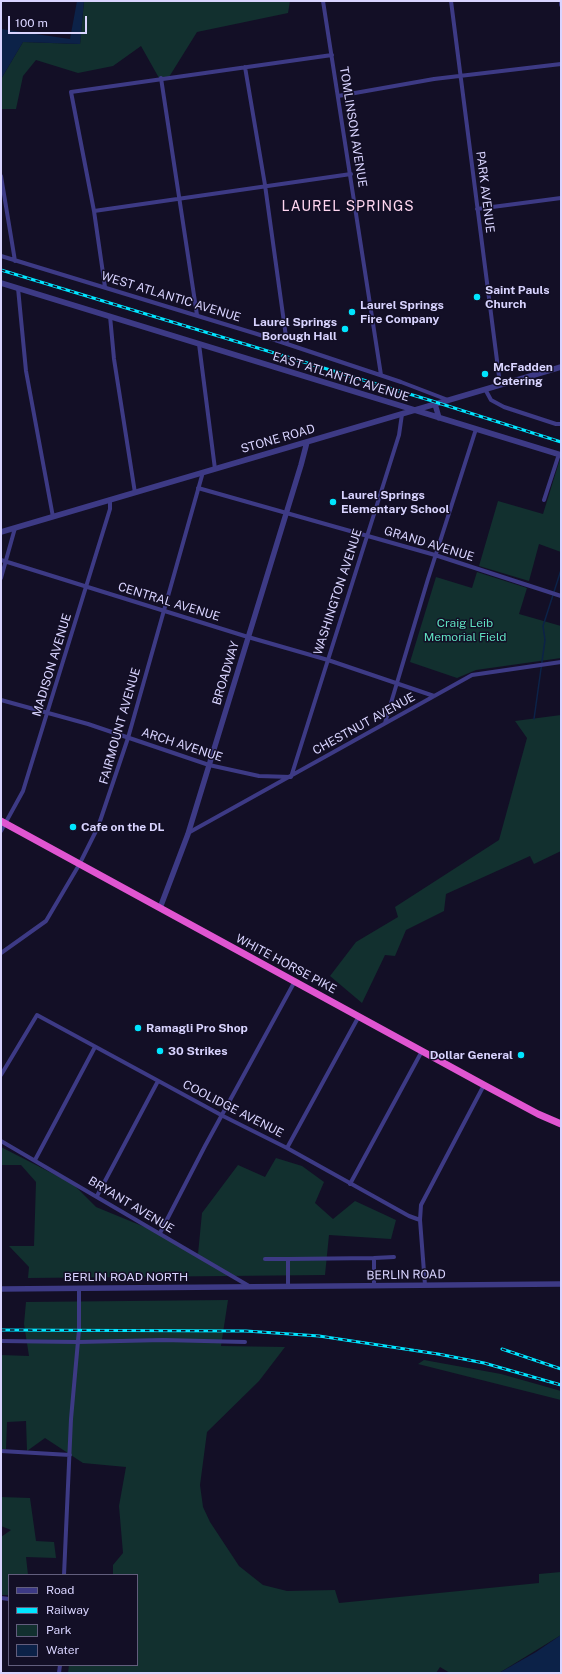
<!DOCTYPE html>
<style>
body{margin:0}
#map{position:relative;width:562px;height:1674px;overflow:hidden;background:#130f26;font-family:"Public Sans",sans-serif}
canvas{display:block}
.frame{position:absolute;inset:0;border:2px solid #d9d4ff;pointer-events:none}
.legend{position:absolute;left:8px;top:1574px;width:130px;height:92px;box-sizing:border-box;background:#130f26;border:1px solid #625e7d;margin:0;padding:5px 7px;list-style:none;font-size:12px;color:#d9d4ff}
.legend li{display:flex;align-items:center;gap:8px;height:20px}
.legend b{width:20px;border:1px solid #625e7d}
.scale{position:absolute;left:8px;top:16px;width:79px;height:18px;box-sizing:border-box;border:2px solid #d9d4ff;border-top:0;padding-left:5px;font-size:12px;line-height:14px;white-space:nowrap;color:#d9d4ff;-webkit-text-stroke:3px #130f26;paint-order:stroke}
</style>
<div id="map">
<canvas width="562" height="1674"></canvas>
<div class="frame"></div>
<ul class="legend">
<li><b style="height:5px;background:#3d3a85"></b>Road</li>
<li><b style="height:5px;background:#00e5ff"></b>Railway</li>
<li><b style="height:11px;background:#12302f"></b>Park</li>
<li><b style="height:11px;background:#0c2248"></b>Water</li>
</ul>
<div class="scale">100 m</div>
</div>
<script>
const c = document.querySelector('canvas').getContext('2d');
c.lineJoin = 'round';
function fillPath(path, color) { c.fillStyle = color; c.fill(path, 'evenodd'); }
const poly = rows => new Path2D(rows.map(r => 'M' + r).join(''));
function stroke(path, color, width, dash) { c.strokeStyle = color; c.lineWidth = width; c.lineCap = dash ? 'butt' : 'round'; c.setLineDash(dash || []); c.stroke(path); }
function label(font, color, halo, rows, align = 'center') {
  c.font = font + ' "Public Sans",sans-serif'; c.lineWidth = 3; c.setLineDash([]); c.textBaseline = 'middle'; c.strokeStyle = halo; c.fillStyle = color; for (const [text, x, y, turn = 0] of rows) {
    c.save(); c.translate(x, y); c.rotate((+turn || 0) * Math.PI / 180); c.textAlign = isNaN(turn) ? turn : align; if (halo) c.strokeText(text, 0, 0); c.fillText(text, 0, 0); c.restore();
  }
}
fillPath(poly([
 [84,1,112,2,290,1,288,13,197,32,169,77,159,78,141,46,113,66,78,73,36,60,23,76,16,109,1,109,1,79,23,42,80,44],
 [560,459,561,552,539,544,529,581,479,566,498,501,543,514],
 [477,572,527,588,519,614,561,626,561,658,476,670,457,678,410,662,436,577,472,588],
 [561,715,561,851,534,864,530,856,446,894,444,911,406,930,395,956,385,955,362,1003,330,976,356,942,398,917,395,907,499,840,527,738,515,721],
 [1,1147,73,1184,96,1207,152,1230,198,1254,202,1213,238,1165,265,1177,276,1158,302,1166,324,1182,315,1203,333,1219,355,1201,396,1220,391,1239,329,1235,325,1275,28,1278,29,1267,9,1246,34,1246,36,1182,21,1165,1,1165],
 [228,1300,221,1346,285,1347,259,1381,207,1432,200,1485,203,1507,210,1522,239,1566,263,1585,287,1591,335,1590,339,1603,539,1583,539,1574,561,1572,561,1635,499,1673,450,1673,440,1667,436,1673,68,1673,69,1665,137,1665,137,1575,113,1575,113,1565,123,1553,119,1506,126,1467,83,1463,45,1438,27,1451,26,1421,7,1422,6,1449,1,1449,1,1355,29,1356,24,1324,26,1302],
 [424,1360,501,1374,547,1387,561,1391,561,1400,418,1364],
 [1,1497,30,1498,36,1541,54,1542,56,1558,26,1557,28,1575,9,1575,9,1595,1,1595,1,1537,11,1530,1,1526]
]), '#12302f');
fillPath(poly([
 [77,1,84,1,80,44,23,42,1,79,1,29,70,39],
 [561,1635,561,1673,499,1673,536,1652]
]), '#0c2248');
stroke(poly([
 [534,719,545,640,543,626,561,570]
]), '#0c2248', 1.5);
stroke(poly([
 [323,1,381,375],
 [451,1,500,384],
 [561,1,561,5],
 [245,67,265,185,287,344],
 [161,78,197,315],
 [338,96,434,79,561,64],
 [1,176,15,261],
 [477,209,561,198],
 [94,211,351,174],
 [1,256,257,334,401,382,448,400],
 [105,287,94,211,71,92,332,55],
 [18,288,26,371,53,517],
 [110,316,114,359,135,493],
 [199,344,215,469],
 [485,389,491,400,504,407,556,424,561,424],
 [198,488,435,555,561,596],
 [544,500,559,454],
 [1,560,248,637,328,660,434,696],
 [1,578,15,528],
 [1,700,88,724,209,765,259,776,291,777,399,435,402,414],
 [385,723,428,579,476,429],
 [1,831,23,791,110,509,110,500],
 [188,833,472,675,561,662],
 [1,953,46,921,79,865,98,827,128,738,203,472],
 [1,1075,37,1015,223,1116,287,1148,409,1216,420,1220],
 [1,1141,249,1286],
 [287,1148,359,1016],
 [35,1160,95,1047],
 [350,1184,422,1051],
 [97,1196,158,1081],
 [160,1233,205,1146,295,981],
 [374,1258,394,1257],
 [265,1259,288,1259],
 [425,1285,420,1220,421,1205,484,1085],
 [288,1287,288,1259,374,1258,374,1286],
 [1,1341,78,1342,163,1340,245,1342],
 [1,1451,70,1455],
 [64,1575,71,1419,79,1330,79,1288],
 [1,1598,9,1599],
 [59,1673,60,1665]
]), '#3d3a85', 4);
stroke(poly([
 [1,283,561,455],
 [435,404,439,418],
 [1,532,561,367],
 [160,908,188,834,301,465,307,442],
 [1,1289,561,1284]
]), '#3d3a85', 5.5);
stroke(poly([
 [1,821,484,1085,538,1114,561,1124]
]), '#e055d1', 7);
const rail = poly([
 [1,270,429,400,561,442],
 [1,1330,246,1331,319,1336,438,1354,484,1363,561,1385],
 [502,1349,561,1369]
]);
stroke(rail, '#00e5ff', 3);
stroke(rail, '#130f26', 1.5, [4.5]);
for (const [x, y, r, color] of [
 [477,297,4,"#00e5ff"],
 [352,312,4,"#00e5ff"],
 [345,329,4,"#00e5ff"],
 [485,374,4,"#00e5ff"],
 [333,502,4,"#00e5ff"],
 [73,827,4,"#00e5ff"],
 [138,1028,4,"#00e5ff"],
 [160,1051,4,"#00e5ff"],
 [521,1055,4,"#00e5ff"]
]) { const dot = new Path2D(); dot.arc(x, y, r, 0, 2 * Math.PI); c.fillStyle = color; c.fill(dot); stroke(dot, '#130f26', 1.5); }
label('12px', '#d9d4ff', '#130f26', [
 ["TOMLINSON AVENUE",353,127,81],
 ["PARK AVENUE",485,192,83],
 ["WEST ATLANTIC AVENUE",171,297,17],
 ["EAST ATLANTIC AVENUE",341,377,17],
 ["STONE ROAD",278,439,-16],
 ["GRAND AVENUE",429,544,17],
 ["WASHINGTON AVENUE",338,592,-72],
 ["CENTRAL AVENUE",169,602,17],
 ["MADISON AVENUE",52,665,-73],
 ["BROADWAY",226,673,-73],
 ["CHESTNUT AVENUE",364,724,-29],
 ["FAIRMOUNT AVENUE",120,726,-74],
 ["ARCH AVENUE",182,745,18],
 ["WHITE HORSE PIKE",286,964,28],
 ["COOLIDGE AVENUE",233,1109,27],
 ["BRYANT AVENUE",131,1205,31],
 ["BERLIN ROAD",406,1275,-1],
 ["BERLIN ROAD NORTH",126,1277]
]);
label('bold 12px', '#d9d4ff', '#130f26', [
 ["Saint Pauls",485,290],
 ["Church",485,304],
 ["Laurel Springs",360,305],
 ["Fire Company",360,319],
 ["Laurel Springs",337,322,"right"],
 ["Borough Hall",337,336,"right"],
 ["McFadden",493,367],
 ["Catering",493,381],
 ["Laurel Springs",341,495],
 ["Elementary School",341,509],
 ["Cafe on the DL",81,827],
 ["Ramagli Pro Shop",146,1028],
 ["30 Strikes",168,1051],
 ["Dollar General",513,1055,"right"]
], 'left');
label('12px', '#5fe0c0', '#130f26', [
 ["Craig Leib",465,623],
 ["Memorial Field",465,637]
]);
c.letterSpacing = '1px';
label('14px', '#ffd6f0', '#130f26', [
 ["LAUREL SPRINGS",348,207]
]);
c.letterSpacing = '0px';
</script>
